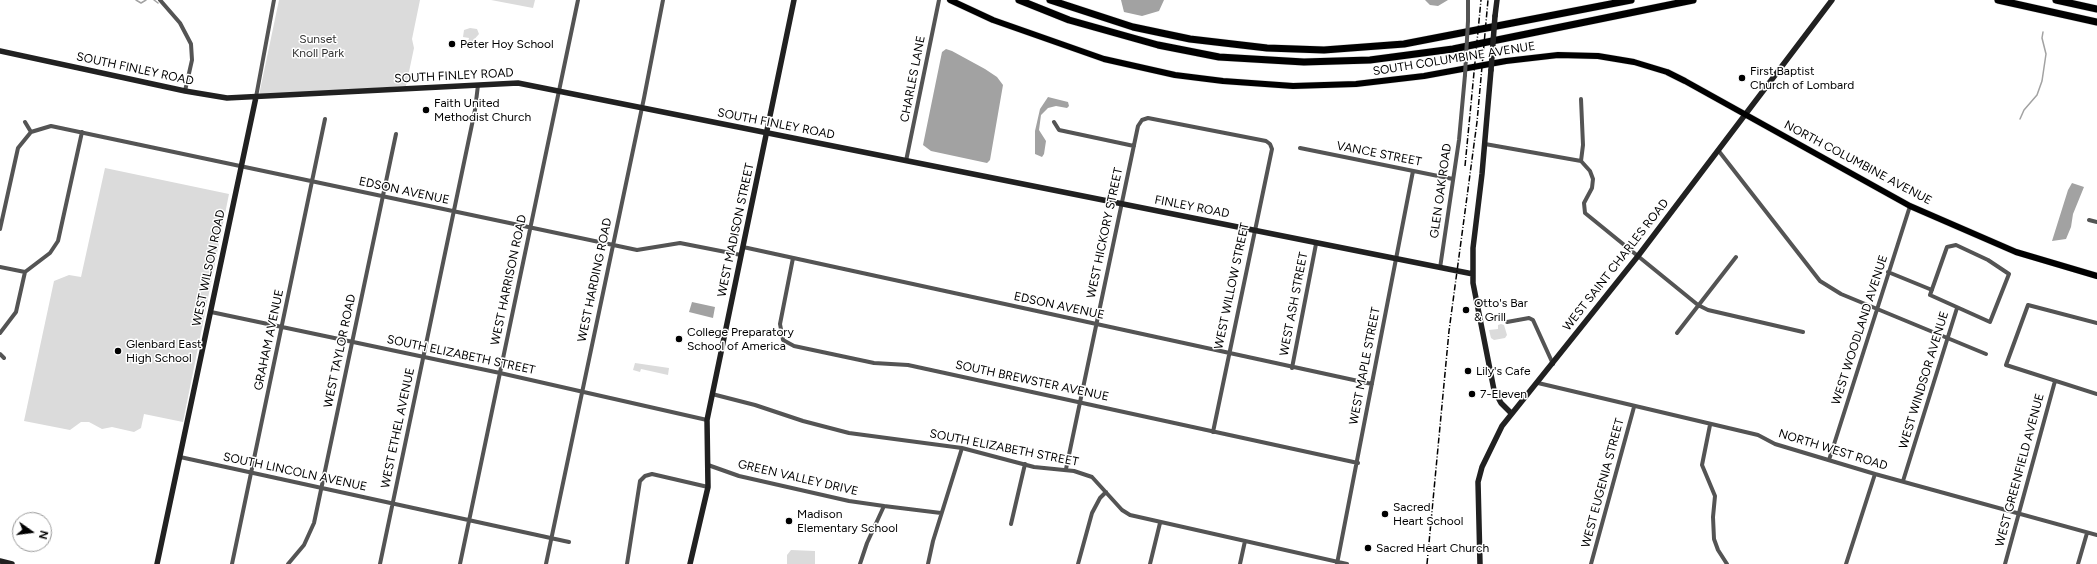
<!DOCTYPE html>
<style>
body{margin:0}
#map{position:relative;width:2097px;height:564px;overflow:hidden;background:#fff;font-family:Figtree,sans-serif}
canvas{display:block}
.north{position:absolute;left:12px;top:512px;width:40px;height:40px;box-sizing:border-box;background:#fff;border:1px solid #999;border-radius:50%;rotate:104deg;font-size:11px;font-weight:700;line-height:16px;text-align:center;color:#000}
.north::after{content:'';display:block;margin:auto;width:14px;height:18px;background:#000;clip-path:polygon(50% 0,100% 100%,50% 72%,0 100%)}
</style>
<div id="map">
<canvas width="2097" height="564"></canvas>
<div class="north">N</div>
</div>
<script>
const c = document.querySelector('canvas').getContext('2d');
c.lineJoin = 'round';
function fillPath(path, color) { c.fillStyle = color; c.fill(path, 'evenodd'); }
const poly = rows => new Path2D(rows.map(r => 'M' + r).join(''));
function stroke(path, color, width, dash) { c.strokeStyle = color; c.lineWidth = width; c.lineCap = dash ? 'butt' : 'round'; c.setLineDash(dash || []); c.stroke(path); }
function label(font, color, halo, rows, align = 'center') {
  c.font = font + ' Figtree,sans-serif'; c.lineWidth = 3; c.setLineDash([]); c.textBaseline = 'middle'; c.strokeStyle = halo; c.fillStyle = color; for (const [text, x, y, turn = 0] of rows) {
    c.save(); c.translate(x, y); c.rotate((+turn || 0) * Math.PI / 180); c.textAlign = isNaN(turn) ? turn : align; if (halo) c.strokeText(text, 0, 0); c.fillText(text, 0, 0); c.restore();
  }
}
fillPath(poly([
 [279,0,420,0,412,39,414,48,406,86,259,95],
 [491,0,535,0,533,8],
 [470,28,477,29,479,34,472,42,472,47,462,47,463,41,468,42,469,38,463,37,464,30],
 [105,168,229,194,183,422,144,414,141,428,134,432,112,427,102,429,89,422,81,422,70,430,24,421,54,281,69,275,81,277],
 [1501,324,1504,325,1507,335,1505,338,1494,340,1491,338,1489,330,1498,329,1498,325],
 [635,363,669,368,668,375,641,369,640,372,633,370],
 [791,550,815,551,815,564,787,564,787,555]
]), '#dbdbdb');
fillPath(poly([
 [1121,0,1164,0,1159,11,1142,16,1124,12],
 [1425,0,1448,0,1438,6,1430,5],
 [946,49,952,51,985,69,997,77,1003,85,990,160,987,163,931,151,923,145,942,52],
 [1048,97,1068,102,1069,106,1067,108,1056,106,1048,108,1041,115,1039,130,1046,141,1044,154,1042,157,1035,154,1035,131,1040,109],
 [2072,183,2084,187,2073,214,2071,227,2066,239,2052,241,2068,190],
 [692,302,715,307,713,318,689,312]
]), '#a2a2a2');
stroke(poly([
 [136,0,141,3,146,0],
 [154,0,158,3],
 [2020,119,2024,110,2037,95,2042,81,2046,54,2042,38,2043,32]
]), '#a2a2a2', 1.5);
const primary = poly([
 [950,0,993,20,1104,59,1175,75,1223,81,1293,86,1356,84,1424,76,1506,61,1558,55,1598,56,1634,62,1667,72,1685,81,1910,206,2016,252,2097,276]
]);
const highway = poly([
 [1019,0,1069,20,1158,45,1219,57,1304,62,1370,60,1453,49,1693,0],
 [1050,0,1133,27,1190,39,1267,48,1324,50,1404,44,1631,0],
 [1998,0,2097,22],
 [2056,0,2097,9]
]);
stroke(primary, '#dbdbdb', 7);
stroke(highway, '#dbdbdb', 8);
stroke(poly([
 [160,0,180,23,191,44,192,60,185,91],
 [1468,0,1468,21],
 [256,97,274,0],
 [25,122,31,132],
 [1054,122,1059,130,1134,146],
 [1485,144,1581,161,1590,171,1593,179,1592,188,1584,203,1585,213,1698,305,1708,310,1803,332],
 [1300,148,1453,179],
 [1718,150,1820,281,1841,294,1986,354],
 [906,161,939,0],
 [1581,161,1583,145,1581,99],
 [2089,220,2097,222],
 [0,229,18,148,31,132,51,126,637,250,680,243,741,255],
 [1956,245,1988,260,2009,274,1990,322,1930,295,1947,247,1956,245],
 [743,247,1372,384],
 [793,258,780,324,783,340,794,346,874,363,908,365,1358,463],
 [0,267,25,272],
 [1440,268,1459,140,1465,75],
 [1888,272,1932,290],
 [211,312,500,373,707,420],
 [1507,322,1529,318,1533,320,1553,364],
 [2097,323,2028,305,2006,365,2097,394],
 [0,333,16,312,25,272,50,253,58,241,82,132],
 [1677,333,1736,257],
 [0,354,4,358],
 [1292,368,1316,244],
 [1538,383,1758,435,1775,444,1875,474,2097,535],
 [712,394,755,405,803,421,849,433,962,448,1034,467,1074,471,1092,477,1122,510,1130,515,1347,564],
 [1710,425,1702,465,1715,496,1713,517,1714,539,1718,550,1727,564],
 [180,457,569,542],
 [1829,460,1910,206],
 [708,465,739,476,849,501,884,506],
 [1066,469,1138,126,1142,120,1148,118,1266,141,1270,144,1272,149,1213,432],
 [1903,481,1957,308],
 [1011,524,1025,464],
 [232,564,325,119],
 [288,564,304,545,314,523,396,134],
 [380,564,475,110,478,85],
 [460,564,578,0],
 [546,564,644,98,663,0],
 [627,564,640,481,645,476,652,474,708,487],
 [860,564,867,543,884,506,941,513],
 [928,564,933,541,962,448],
 [1078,564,1092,513,1100,498,1106,492],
 [1150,564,1160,523],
 [1240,564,1245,541],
 [1337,564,1413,171],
 [1591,564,1634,407],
 [1846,564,1875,474],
 [2005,564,2055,381],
 [2078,564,2087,533]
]), '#545454', 4);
stroke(poly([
 [1495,16,1497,0],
 [0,51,185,91,227,98,518,83,1473,274],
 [1491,70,1482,174,1473,248,1473,283,1494,390,1501,403,1511,413],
 [0,561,12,564],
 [157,564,256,97],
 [690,564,708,487,707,420,794,0],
 [1480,564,1478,482,1482,467,1502,426,1638,256,1832,0]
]), '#212121', 5.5);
stroke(primary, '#000', 6);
stroke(highway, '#000', 7);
stroke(poly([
 [1465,166,1481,0],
 [1427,564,1449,331,1477,122,1488,0]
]), '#000', 1.5, [6, 2, 1, 2]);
stroke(poly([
 [1465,75,1468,21]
]), '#545454', 4);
stroke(poly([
 [1491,70,1495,16]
]), '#212121', 5.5);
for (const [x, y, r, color] of [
 [452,44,4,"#000"],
 [1742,78,4,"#000"],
 [426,110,4,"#000"],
 [1466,310,4,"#000"],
 [679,339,4,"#000"],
 [118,351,4,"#000"],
 [1468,371,4,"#000"],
 [1472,394,4,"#000"],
 [1385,514,4,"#000"],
 [789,521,4,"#000"],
 [1368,548,4,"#000"]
]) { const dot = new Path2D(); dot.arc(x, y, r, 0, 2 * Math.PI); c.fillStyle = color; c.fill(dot); stroke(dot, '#fff', 1.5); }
label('12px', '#323232', '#fff', [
 ["Sunset",318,39],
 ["Knoll Park",318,53]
]);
label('12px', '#000', '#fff', [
 ["Peter Hoy School",460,44],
 ["First Baptist",1750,71],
 ["Church of Lombard",1750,85],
 ["Faith United",434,103],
 ["Methodist Church",434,117],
 ["Otto's Bar",1474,303],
 ["& Grill",1474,317],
 ["College Preparatory",687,332],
 ["School of America",687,346],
 ["Glenbard East",126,344],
 ["High School",126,358],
 ["Lily's Cafe",1476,371],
 ["7-Eleven",1480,394],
 ["Sacred",1393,507],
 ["Heart School",1393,521],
 ["Madison",797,514],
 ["Elementary School",797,528],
 ["Sacred Heart Church",1376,548]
], 'left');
label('12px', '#000', '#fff', [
 ["SOUTH COLUMBINE AVENUE",1454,59,-9],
 ["SOUTH FINLEY ROAD",135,69,12],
 ["SOUTH FINLEY ROAD",454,76,-3],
 ["CHARLES LANE",913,79,-79],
 ["SOUTH FINLEY ROAD",776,124,11],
 ["VANCE STREET",1379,154,11],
 ["NORTH COLUMBINE AVENUE",1858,163,28],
 ["EDSON AVENUE",404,191,12],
 ["GLEN OAK ROAD",1441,191,-82],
 ["FINLEY ROAD",1192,207,11],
 ["WEST MADISON STREET",736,230,-78],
 ["WEST HICKORY STREET",1105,233,-78],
 ["WEST SAINT CHARLES ROAD",1616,265,-52],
 ["WEST WILSON ROAD",209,268,-78],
 ["WEST HARRISON ROAD",509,280,-78],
 ["WEST HARDING ROAD",595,280,-78],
 ["WEST WILLOW STREET",1232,286,-78],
 ["WEST ASH STREET",1294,304,-79],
 ["EDSON AVENUE",1059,306,12],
 ["WEST WOODLAND AVENUE",1860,330,-72],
 ["GRAHAM AVENUE",269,340,-78],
 ["WEST TAYLOR ROAD",340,351,-78],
 ["SOUTH ELIZABETH STREET",461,355,12],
 ["WEST MAPLE STREET",1365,366,-79],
 ["WEST WINDSOR AVENUE",1924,380,-73],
 ["SOUTH BREWSTER AVENUE",1032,381,12],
 ["WEST ETHEL AVENUE",398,428,-78],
 ["SOUTH ELIZABETH STREET",1004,448,11],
 ["NORTH WEST ROAD",1833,450,17],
 ["WEST GREENFIELD AVENUE",2020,470,-75],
 ["SOUTH LINCOLN AVENUE",295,472,12],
 ["GREEN VALLEY DRIVE",798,478,13],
 ["WEST EUGENIA STREET",1603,483,-75]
]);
</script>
